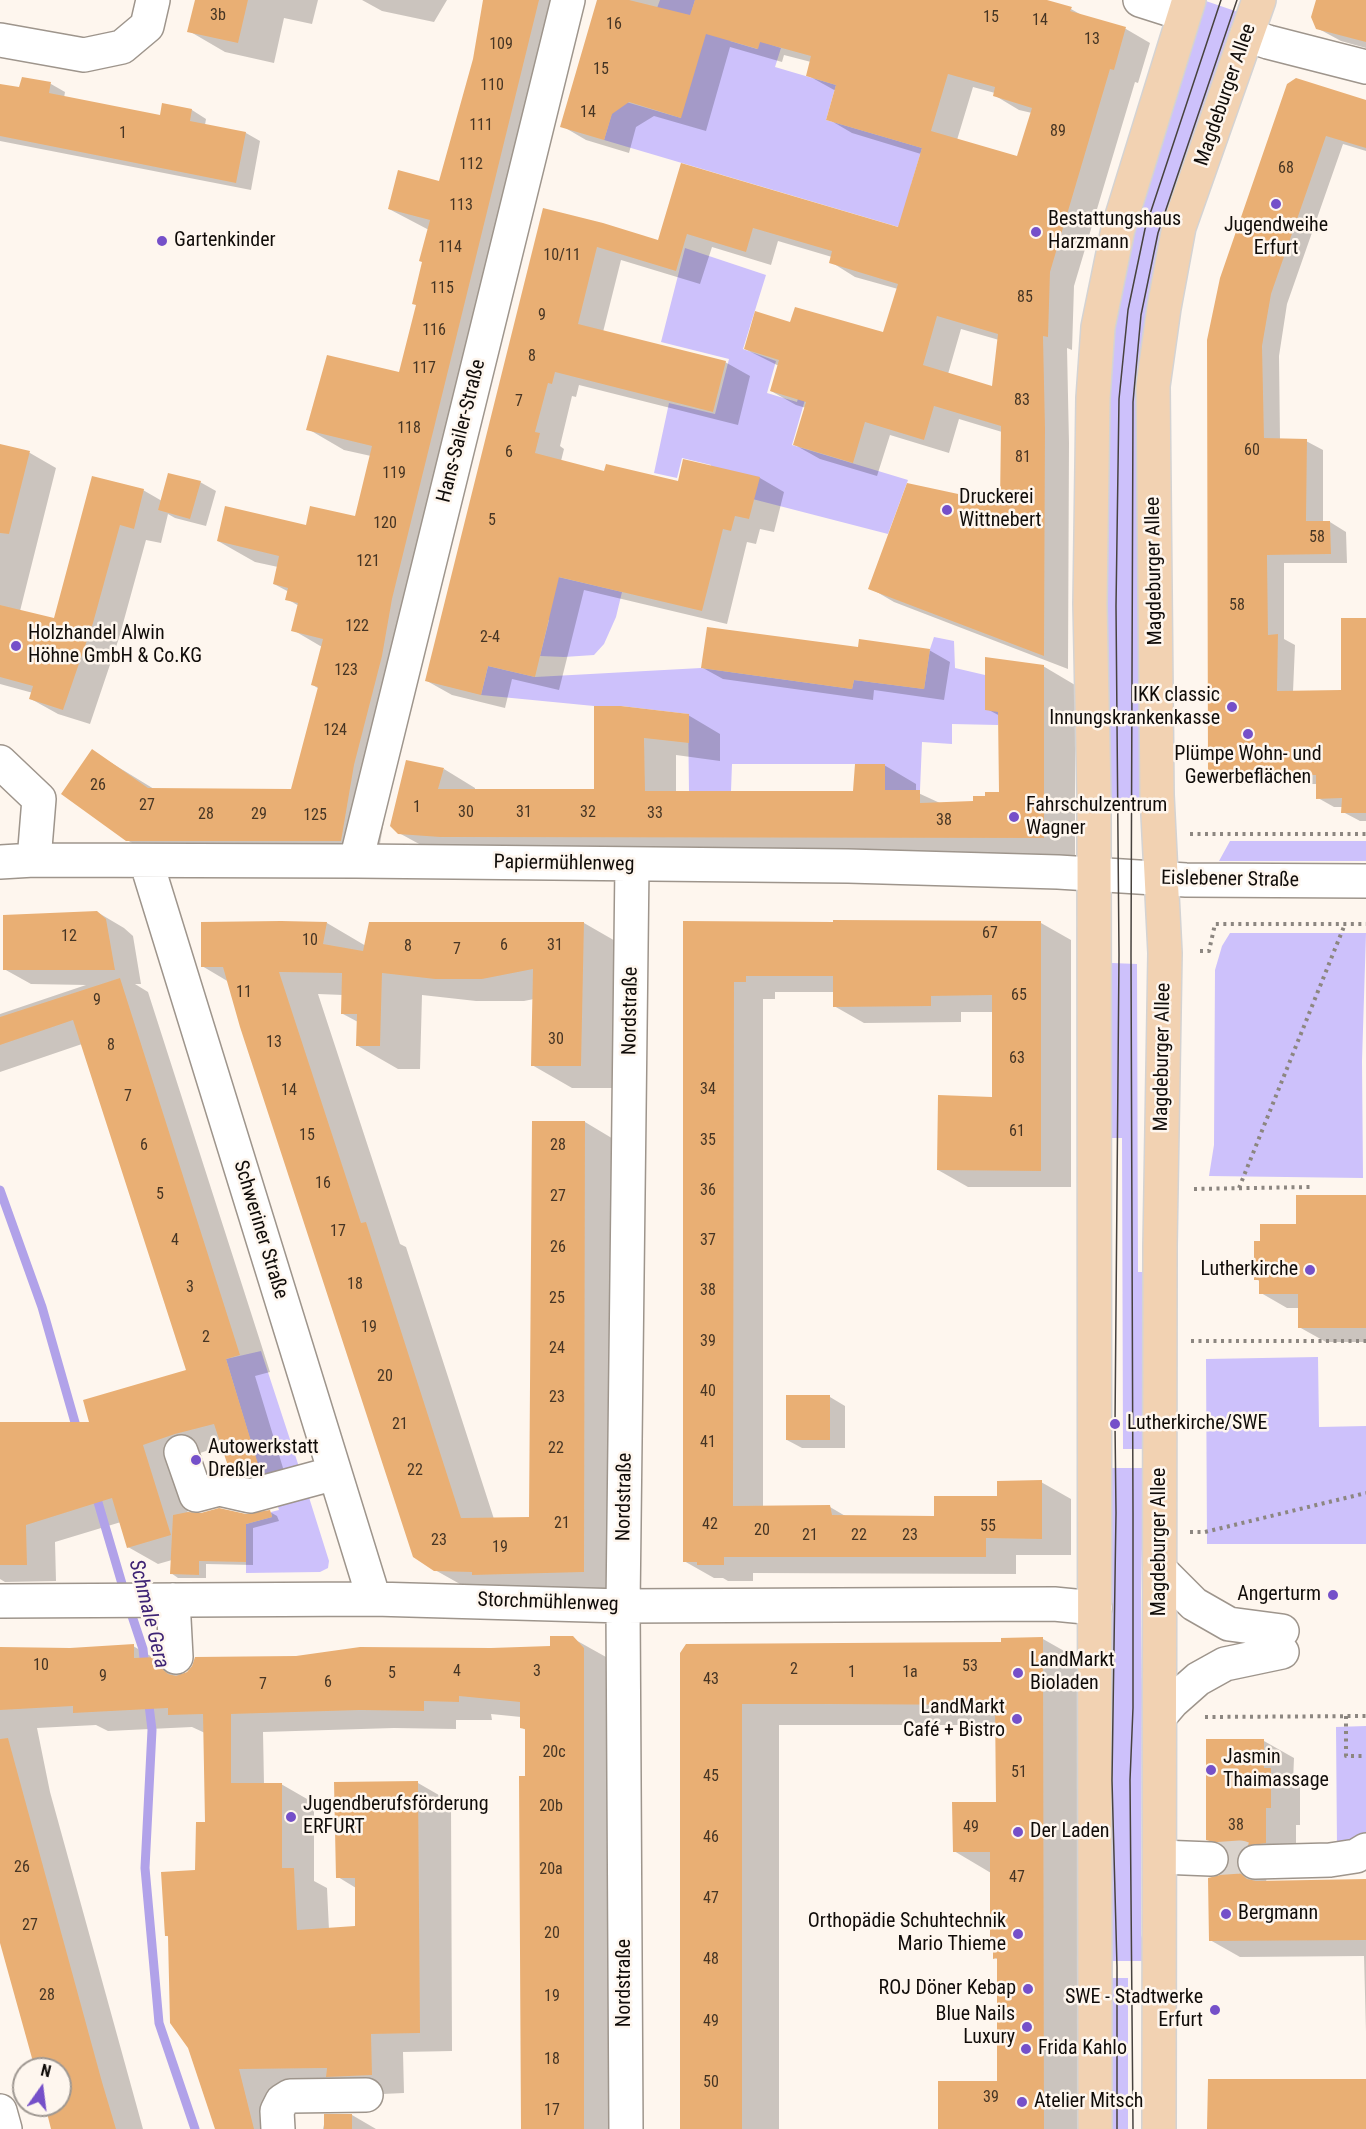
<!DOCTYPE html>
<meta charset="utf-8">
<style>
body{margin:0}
#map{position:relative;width:1366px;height:2129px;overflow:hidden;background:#fef6ee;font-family:"Roboto Condensed",sans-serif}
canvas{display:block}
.north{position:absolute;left:12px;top:2057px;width:60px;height:60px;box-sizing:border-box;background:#fef6ee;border:2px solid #9f9892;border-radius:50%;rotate:14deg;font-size:16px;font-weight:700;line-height:24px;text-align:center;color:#100c09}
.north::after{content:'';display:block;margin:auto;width:21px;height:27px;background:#7550c9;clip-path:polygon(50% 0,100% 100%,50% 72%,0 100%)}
</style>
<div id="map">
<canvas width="1366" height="2129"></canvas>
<div class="north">N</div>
</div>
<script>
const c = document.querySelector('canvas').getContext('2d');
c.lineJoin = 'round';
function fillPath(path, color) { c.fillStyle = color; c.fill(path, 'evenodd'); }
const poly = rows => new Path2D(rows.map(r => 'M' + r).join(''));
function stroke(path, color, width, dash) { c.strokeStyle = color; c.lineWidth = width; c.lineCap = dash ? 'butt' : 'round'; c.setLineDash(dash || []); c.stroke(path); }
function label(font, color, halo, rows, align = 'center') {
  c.font = font + ' "Roboto Condensed",sans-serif'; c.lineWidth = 5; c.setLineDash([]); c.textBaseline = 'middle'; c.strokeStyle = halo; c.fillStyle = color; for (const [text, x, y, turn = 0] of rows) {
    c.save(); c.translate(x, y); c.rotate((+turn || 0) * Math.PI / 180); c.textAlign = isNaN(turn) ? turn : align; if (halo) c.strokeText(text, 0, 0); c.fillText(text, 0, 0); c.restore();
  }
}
fillPath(poly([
 [660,0,695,0,690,17,739,7,730,41,757,49,760,41,781,48,775,67,836,85,826,120,922,148,911,185,942,194,929,236,604,140,616,99,681,118,657,8],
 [1203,0,1238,12,1168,223,1146,312,1138,395,1151,799,1105,800,1096,394,1125,220],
 [685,248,766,275,743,349,776,361,767,393,797,402,806,370,813,372,792,445,908,480,888,534,706,487,711,465,682,458,677,478,654,473,669,403,715,414,729,359,661,342],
 [537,572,622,592,616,617,604,644,594,655,564,657,540,656,549,620,525,614],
 [934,637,954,641,955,668,985,675,999,712,998,725,952,724,952,744,922,742,920,790,885,790,884,764,732,764,731,791,689,791,688,714,621,706,594,706,481,695,488,666,535,677,701,668,852,689,854,680,924,689,930,649],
 [1230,841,1366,841,1366,861,1219,861],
 [1230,933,1366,933,1362,1061,1363,1178,1209,1176,1214,1145,1215,970,1222,946],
 [1112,963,1137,964,1138,1272,1144,1272,1142,1449,1123,1449,1122,1138,1111,1138],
 [261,1351,300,1470,263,1482,226,1359],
 [1318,1357,1319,1427,1366,1426,1366,1544,1207,1544,1206,1359],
 [1100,1468,1149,1468,1143,1503,1141,1592,1142,1692,1141,1935,1149,1961,1106,1961],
 [307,1491,329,1561,328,1568,320,1572,246,1573,246,1524,272,1517,271,1512,279,1510,276,1501],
 [1366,1726,1366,1833,1347,1847,1337,1847,1336,1727],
 [1112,1978,1128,1978,1128,2129,1112,2129]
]), '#cdc1fb');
fillPath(poly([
 [196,0,318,0,312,24,284,18,274,63,225,52,189,31],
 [362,0,447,0,434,22,382,11],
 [485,0,579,0,390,786,377,861,164,861,127,840,92,751,154,789,292,791,319,689,313,685,322,647,293,630,299,606,287,599,289,592,274,584,278,567,255,562,218,541,356,518,371,456,344,450,308,429,400,374,417,305,429,230,389,209,440,183,474,59],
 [599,0,1041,0,1071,9,1085,17,1126,29,1150,43,1138,83,1135,82,1074,286,1072,350,1067,348,1069,443,1068,669,894,602,870,588,1001,505,1002,432,959,419,949,453,890,435,877,476,820,459,795,445,806,408,796,405,771,391,779,366,745,349,792,324,884,334,898,289,855,277,831,262,832,257,778,241,771,265,712,247,700,284,621,260,603,332,725,362,750,376,738,425,579,385,576,397,572,396,560,446,564,449,561,461,605,472,679,483,760,478,784,492,774,532,760,529,756,544,747,542,727,624,584,590,559,690,512,679,505,708,452,695,427,681,544,209,659,242,682,164,899,229,921,154,852,133,828,119,836,91,807,75,811,62,784,55,782,62,730,47,706,131,654,116,636,127,629,153,586,140,562,126],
 [973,87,995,93,994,95,1019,110,1032,113,1018,158,957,140],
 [961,329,999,340,993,388,948,374],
 [1318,0,1366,0,1366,48,1341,41,1317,28],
 [51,84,65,92,64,98,161,117,192,110,206,119,205,125,246,133,260,141,251,190,0,141,0,85,20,89],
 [1288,85,1366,101,1366,151,1343,144,1287,304,1279,356,1280,440,1306,441,1323,450,1323,522,1330,522,1346,532,1347,563,1284,563,1284,639,1295,645,1293,692,1343,692,1366,620,1366,821,1360,821,1343,812,1343,807,1334,807,1318,798,1318,784,1226,784,1209,775],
 [0,445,30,453,56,468,20,611,55,620,143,490,162,501,200,482,216,491,206,526,175,518,168,514,161,543,146,540,119,638,90,724,58,714,31,699,33,693,0,684],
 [860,649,929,650,950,662,944,700,874,690,873,700,723,679,703,668],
 [1043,666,1075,685,1075,856,501,855,432,851,399,833,444,769,475,788,475,791,596,791,595,707,688,715,720,734,720,761,676,755,676,792,854,793,884,765,916,784,916,792,940,803,975,802,1000,794,1000,716,987,709],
 [97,912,124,928,133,936,141,984,135,984,148,992,270,1372,255,1376,290,1491,261,1489,231,1471,223,1447,206,1451,173,1462,188,1513,246,1516,270,1512,277,1516,279,1521,253,1528,253,1565,206,1564,206,1578,178,1578,171,1573,172,1560,158,1564,128,1547,121,1522,55,1542,56,1581,5,1582,0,1579,0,1424,91,1424,188,1371,82,1044,0,1072,0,1014,86,985,31,984,4,969],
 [202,923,327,923,366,946,584,923,624,946,621,1088,572,1088,532,1065,534,999,524,1001,476,1001,422,995,420,1069,398,1069,358,1046,358,1022,343,1014,343,995,318,994,400,1244,406,1247,494,1519,531,1518,585,1122,625,1146,624,1594,476,1593,435,1570,229,982,202,966],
 [685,923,1041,923,1071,940,1071,1187,968,1187,938,1170,993,1098,993,1012,961,1012,961,1022,864,1023,834,1006,834,992,775,992,775,999,763,999,763,1507,830,1507,847,1517,936,1517,1041,1482,1071,1499,1071,1555,1016,1555,1016,1574,753,1573,753,1581,728,1581,723,1578,714,1578,684,1561],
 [1366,1196,1366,1342,1326,1342,1299,1327,1299,1308,1287,1308,1261,1293,1261,1282,1256,1279,1261,1243],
 [830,1397,845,1406,845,1448,802,1448,787,1440],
 [572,1638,606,1657,616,1668,616,2129,522,2129,526,1730,521,1727,521,1717,491,1714,492,1720,456,1720,456,1729,394,1728,263,1732,264,1784,281,1784,314,1803,314,1881,327,1888,329,1930,357,1928,356,1888,338,1877,418,1783,451,1802,452,2051,403,2052,404,2093,361,2095,346,2087,271,2087,281,2129,217,2129,170,1938,166,1935,197,1872,207,1824,205,1733,192,1727,108,1731,96,1725,37,1728,50,1792,143,2129,53,2129,46,2105,60,2105,60,2069,37,2069,0,1937,0,1649,70,1650,133,1646,184,1675,296,1657,552,1647],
 [1043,1639,1080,1660,1080,2129,940,2129,999,2083,999,1960,995,1958,991,1873,954,1851,997,1804,997,1725,779,1725,779,2129,682,2129,682,1653,1002,1644],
 [1264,1741,1294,1758,1293,1783,1300,1787,1300,1825,1296,1825,1296,1859,1268,1871,1266,1882,1366,1881,1366,2032,1364,1956,1240,1957,1210,1940,1221,1877,1228,1869,1231,1859,1229,1852,1208,1839],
 [352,2115,376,2129,323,2129,326,2116]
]), '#0003');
stroke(poly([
 [0,1190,42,1307,78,1433],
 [95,1492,125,1594],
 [129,1607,143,1649,145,1669],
 [148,1697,152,1730,145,1868,159,2023,195,2129]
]), '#b1a2e9', 9);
fillPath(poly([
 [195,0,248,0,238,43,187,32],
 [483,0,539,0,392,599,382,656,354,765,341,841,126,841,61,794,92,749,148,788,291,789,318,687,311,685,323,639,291,631,298,603,285,600,288,588,273,584,279,556,217,541,225,506,306,525,310,506,355,516,372,446,306,430,327,355,399,372,416,305,412,304,422,262,419,261,430,220,388,209,398,170,439,181,473,59],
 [597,0,629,0,690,15,695,0,1047,0,1072,7,1070,11,1126,27,1114,70,1110,69,1050,272,1048,337,1043,336,1045,428,1044,656,868,589,907,483,1000,503,1001,426,934,406,924,440,865,422,853,463,793,445,806,402,770,391,779,360,744,349,755,311,790,322,795,307,883,332,898,284,829,263,832,251,753,228,746,252,687,234,676,271,597,247,578,324,726,361,713,412,555,372,552,384,548,383,535,432,540,433,535,453,604,471,606,464,678,481,683,459,760,477,749,519,735,516,731,531,723,529,702,611,559,577,535,677,488,666,481,695,425,681,543,208,603,223,658,240,681,163,898,227,922,148,826,120,836,85,806,76,811,56,760,42,758,49,706,34,681,118,629,102,612,114,604,140,560,127],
 [948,74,995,87,993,96,1032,108,1017,156,931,131],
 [937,316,998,334,992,386,923,365],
 [1316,0,1366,0,1366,42,1316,29,1311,17],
 [22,77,51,82,49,93,160,115,162,103,192,109,190,121,246,132,236,183,0,136,0,84,19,87],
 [1296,78,1366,100,1366,148,1326,136,1271,294,1262,346,1264,438,1307,439,1306,521,1330,521,1331,554,1267,555,1268,635,1278,634,1277,691,1341,690,1341,618,1366,618,1366,813,1341,813,1342,798,1316,799,1316,775,1208,776,1207,340,1220,278,1287,84],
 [0,444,30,451,9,534,0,533],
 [168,473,201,481,190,519,158,510],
 [92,476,144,489,134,529,120,525,93,623,63,710,29,699,33,686,0,677,0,605,54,618],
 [707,627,858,647,859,639,930,649,924,689,854,680,852,689,701,668],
 [985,657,1044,665,1044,838,440,837,398,834,390,826,406,760,444,768,438,789,594,789,594,706,621,706,689,714,689,743,644,738,645,791,853,791,855,764,885,764,885,790,920,790,920,803,973,801,973,796,985,796,985,792,999,792,998,712,985,710],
 [97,911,106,919,115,970,3,970,3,915],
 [833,920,1041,921,1041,1171,937,1170,938,1095,992,1097,992,995,931,996,931,1006,833,1007,833,976,746,976,746,982,734,982,733,1506,830,1505,832,1515,934,1516,934,1496,997,1496,997,1481,1042,1480,1042,1539,986,1538,986,1557,724,1557,724,1565,697,1565,697,1562,683,1562,683,921,833,922],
 [281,921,327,922,323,944,363,951,369,922,584,922,581,1066,531,1066,533,969,482,979,435,979,382,973,380,1046,356,1046,357,1014,341,1014,342,973,279,972,361,1223,366,1222,461,1518,529,1517,532,1121,585,1121,584,1572,472,1575,472,1572,434,1571,413,1557,240,1027,223,967,201,967,201,922],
 [120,978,240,1355,226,1359,261,1474,250,1477,230,1472,214,1424,175,1434,143,1445,171,1535,127,1548,112,1498,26,1525,27,1565,0,1565,0,1422,89,1422,83,1400,186,1370,73,1020,0,1045,0,1017],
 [1296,1195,1366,1195,1366,1328,1298,1328,1298,1294,1259,1294,1259,1280,1254,1280,1254,1241,1260,1241,1260,1224,1296,1224],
 [786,1395,830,1395,830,1440,786,1440],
 [219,1508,246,1514,270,1510,272,1517,246,1524,246,1562,199,1561,199,1575,170,1574,173,1515,188,1512,201,1513],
 [550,1636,573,1636,584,1648,584,2129,521,2129,519,1776,525,1776,525,1729,520,1728,520,1702,459,1696,459,1702,424,1701,424,1711,360,1710,231,1714,231,1783,282,1783,282,1868,294,1868,297,1930,355,1926,355,1878,336,1878,334,1782,418,1781,420,2033,371,2034,372,2075,326,2077,327,2068,239,2069,254,2129,215,2129,188,2048,170,2023,168,1936,165,1936,161,1872,195,1870,196,1822,205,1822,203,1714,168,1715,168,1708,73,1713,73,1706,0,1710,0,1647,70,1648,134,1644,134,1658,157,1657,161,1668,168,1674,176,1676,187,1672,192,1666,195,1657,296,1656,360,1647,491,1648,550,1646],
 [1043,1637,1044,2129,938,2129,938,2081,997,2081,997,1958,993,1959,993,1941,990,1941,990,1852,953,1852,952,1802,996,1802,995,1705,824,1704,742,1704,742,2129,680,2129,680,1653,686,1644,1001,1642,1001,1638],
 [8,1738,102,2082,116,2129,51,2129,45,2105,60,2105,60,2069,35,2069,0,1943,0,1739],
 [1206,1739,1264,1739,1264,1768,1271,1768,1271,1808,1266,1808,1266,1843,1246,1846,1239,1853,1236,1863,1239,1872,1247,1879,1256,1881,1366,1879,1366,1940,1209,1941,1208,1878,1220,1875,1227,1868,1230,1859,1227,1850,1221,1844,1206,1840],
 [1208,2079,1366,2079,1366,2129,1207,2129],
 [324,2114,352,2114,352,2129,324,2129]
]), '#e9af74');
stroke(poly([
 [1211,1859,1240,1857,1255,1862]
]), '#dad3cc', 33, [33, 16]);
const minor = poly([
 [1140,0,1184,14],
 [1247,35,1268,42,1366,67],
 [0,40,84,55,122,47,147,26,153,0],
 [0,762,39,799,34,860],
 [146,861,374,1599],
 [356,861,568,0],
 [0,862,34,860,356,861,848,866,1058,872,1186,880,1366,881],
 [181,1452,196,1495,219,1489,250,1496,335,1473],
 [1160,1570,1194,1604,1229,1624,1282,1631],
 [173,1600,176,1657],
 [0,1601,374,1599,623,1606,1054,1604,1095,1608],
 [1160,1716,1172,1702,1198,1679,1225,1664,1282,1652],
 [1160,1857,1211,1859],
 [1255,1862,1330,1860,1356,1856,1366,1850],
 [0,2111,5,2129],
 [278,2129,277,2111,282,2101,290,2096,366,2095],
 [626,2129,623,1606,632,864]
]);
const major = poly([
 [1095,2129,1094,796,1090,604,1093,398,1098,327,1118,229,1189,0],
 [1159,2129,1160,1246,1165,953,1157,795,1153,386,1164,308,1179,227,1259,0]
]);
stroke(minor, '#9e958c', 36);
stroke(major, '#d4d3d3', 36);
stroke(poly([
 [1190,834,1366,834],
 [1200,951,1209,951,1215,924,1366,924],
 [1239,1188,1345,924],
 [1194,1189,1310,1187],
 [1191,1341,1366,1341],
 [1190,1532,1205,1532,1366,1493],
 [1346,1716,1346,1756,1366,1756],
 [1205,1717,1366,1716]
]), '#8c8680', 4, [3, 4.5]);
stroke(minor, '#fff', 33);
stroke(major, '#f2d2b2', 33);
stroke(poly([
 [1117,2129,1117,1967,1112,1780,1116,1513,1115,1424,1119,955,1116,606,1119,399,1128,310,1145,229,1221,0],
 [1133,2129,1130,1780,1133,1708,1133,1513,1131,955,1133,402,1141,315,1158,233,1237,0]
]), '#47423e', 1.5);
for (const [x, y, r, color] of [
 [1276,204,6,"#7550c9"],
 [1036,232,6,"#7550c9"],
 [162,241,6,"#7550c9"],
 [947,510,6,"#7550c9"],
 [16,646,6,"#7550c9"],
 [1232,707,6,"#7550c9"],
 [1248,734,6,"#7550c9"],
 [1014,817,6,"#7550c9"],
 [1310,1270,6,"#7550c9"],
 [1115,1424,6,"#7550c9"],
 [196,1460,6,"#7550c9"],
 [1333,1595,6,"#7550c9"],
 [1018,1673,6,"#7550c9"],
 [1017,1719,6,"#7550c9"],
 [1211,1770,6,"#7550c9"],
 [291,1817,6,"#7550c9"],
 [1018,1832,6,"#7550c9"],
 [1226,1914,6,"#7550c9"],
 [1018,1934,6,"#7550c9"],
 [1028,1989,6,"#7550c9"],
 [1215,2010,6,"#7550c9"],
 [1027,2027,6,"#7550c9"],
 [1026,2049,6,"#7550c9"],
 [1022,2102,6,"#7550c9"]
]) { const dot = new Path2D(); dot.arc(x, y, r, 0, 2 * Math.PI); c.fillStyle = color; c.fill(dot); stroke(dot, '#fef6ee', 2); }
label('16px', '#463524', null, [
 ["3b",218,16],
 ["15",991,18],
 ["14",1040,21],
 ["16",614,25],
 ["13",1092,40],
 ["109",501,45],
 ["15",601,70],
 ["110",492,86],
 ["14",588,113],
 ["111",481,126],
 ["89",1058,132],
 ["1",123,134],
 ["112",471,165],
 ["68",1286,169],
 ["113",461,206],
 ["114",450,248],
 ["10/11",562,256],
 ["115",442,289],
 ["85",1025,298],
 ["9",542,316],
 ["116",434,331],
 ["8",532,357],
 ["117",424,369],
 ["83",1022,401],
 ["7",519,402],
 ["118",409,429],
 ["60",1252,451],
 ["6",509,453],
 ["81",1023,458],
 ["119",394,474],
 ["5",492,521],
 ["120",385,524],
 ["58",1317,538],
 ["121",368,562],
 ["58",1237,606],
 ["122",357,627],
 ["2-4",490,638],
 ["123",346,671],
 ["124",335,731],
 ["26",98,786],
 ["27",147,806],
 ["1",417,808],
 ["30",466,813],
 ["31",524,813],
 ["32",588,813],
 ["33",655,814],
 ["28",206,815],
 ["29",259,815],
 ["125",315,816],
 ["38",944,821],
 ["67",990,934],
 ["12",69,937],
 ["10",310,941],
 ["6",504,946],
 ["31",555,946],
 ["8",408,947],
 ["7",457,950],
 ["11",244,993],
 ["65",1019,996],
 ["9",97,1001],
 ["30",556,1040],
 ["13",274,1043],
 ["8",111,1046],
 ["63",1017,1059],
 ["34",708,1090],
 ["14",289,1091],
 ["7",128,1097],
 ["61",1017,1132],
 ["15",307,1136],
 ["35",708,1141],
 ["6",144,1146],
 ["28",558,1146],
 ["16",323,1184],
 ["36",708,1191],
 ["5",160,1195],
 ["27",558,1197],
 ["17",338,1232],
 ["4",175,1241],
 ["37",708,1241],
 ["26",558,1248],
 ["18",355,1285],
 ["3",190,1288],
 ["38",708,1291],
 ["25",557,1299],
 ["19",369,1328],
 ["2",206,1338],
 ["39",708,1342],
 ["24",557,1349],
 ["20",385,1377],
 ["40",708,1392],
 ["23",557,1398],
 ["21",400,1425],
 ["41",708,1443],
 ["22",556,1449],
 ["22",415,1471],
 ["21",562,1524],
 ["42",710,1525],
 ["55",988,1527],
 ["20",762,1531],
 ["21",810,1536],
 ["22",859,1536],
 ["23",910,1536],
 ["23",439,1541],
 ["19",500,1548],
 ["10",41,1666],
 ["53",970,1667],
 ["2",794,1670],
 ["4",457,1672],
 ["3",537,1672],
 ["1",852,1673],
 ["1a",910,1673],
 ["5",392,1674],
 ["9",103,1677],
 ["43",711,1680],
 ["6",328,1683],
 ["7",263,1685],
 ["20c",554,1753],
 ["51",1019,1773],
 ["45",711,1777],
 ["20b",551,1807],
 ["38",1236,1826],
 ["49",971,1828],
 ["46",711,1838],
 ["26",22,1868],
 ["20a",551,1870],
 ["47",1017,1878],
 ["47",711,1899],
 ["27",30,1926],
 ["20",552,1934],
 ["48",711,1960],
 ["28",47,1996],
 ["19",552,1997],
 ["49",711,2022],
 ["18",552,2060],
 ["50",711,2083],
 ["39",991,2098],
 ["17",552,2111]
]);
label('20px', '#100c09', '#fef6ee', [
 ["Magdeburger Allee",1226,95,-71],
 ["Hans-Sailer-Straße",462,431,-76],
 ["Magdeburger Allee",1155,571,-91],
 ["Papiermühlenweg",564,864,1],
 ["Eislebener Straße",1230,880,1],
 ["Nordstraße",631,1011,-89],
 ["Magdeburger Allee",1163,1057,-89],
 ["Schweriner Straße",260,1230,73],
 ["Nordstraße",625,1497,-89],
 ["Magdeburger Allee",1160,1542,-90],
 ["Storchmühlenweg",548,1603,2],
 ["Nordstraße",625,1983,-90]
]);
label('20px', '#100c09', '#fef6ee', [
 ["Bestattungshaus",1048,220],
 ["Harzmann",1048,243],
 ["Jugendweihe",1276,226,"center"],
 ["Erfurt",1276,249,"center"],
 ["Gartenkinder",174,241],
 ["Druckerei",959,498],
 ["Wittnebert",959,521],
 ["Holzhandel Alwin",28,634],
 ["Höhne GmbH & Co.KG",28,657],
 ["IKK classic",1220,696,"right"],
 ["Innungskrankenkasse",1220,719,"right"],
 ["Plümpe Wohn- und",1248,755,"center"],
 ["Gewerbeflächen",1248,778,"center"],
 ["Fahrschulzentrum",1026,806],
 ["Wagner",1026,829],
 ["Lutherkirche",1298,1270,"right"],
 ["Lutherkirche/SWE",1127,1424],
 ["Autowerkstatt",208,1448],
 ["Dreßler",208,1471],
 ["Angerturm",1321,1595,"right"],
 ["LandMarkt",1030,1661],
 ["Bioladen",1030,1684],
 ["LandMarkt",1005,1708,"right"],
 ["Café + Bistro",1005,1731,"right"],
 ["Jasmin",1223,1758],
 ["Thaimassage",1223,1781],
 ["Jugendberufsförderung",303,1805],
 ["ERFURT",303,1828],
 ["Der Laden",1030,1832],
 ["Bergmann",1238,1914],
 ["Orthopädie Schuhtechnik",1006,1922,"right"],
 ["Mario Thieme",1006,1945,"right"],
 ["ROJ Döner Kebap",1016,1989,"right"],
 ["SWE - Stadtwerke",1203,1998,"right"],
 ["Erfurt",1203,2021,"right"],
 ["Blue Nails",1015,2015,"right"],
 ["Luxury",1015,2038,"right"],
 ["Frida Kahlo",1038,2049],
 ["Atelier Mitsch",1034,2102]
], 'left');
label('italic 21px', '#3e2374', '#fef6ee', [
 ["Schmale Gera",148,1614,76]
]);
</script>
